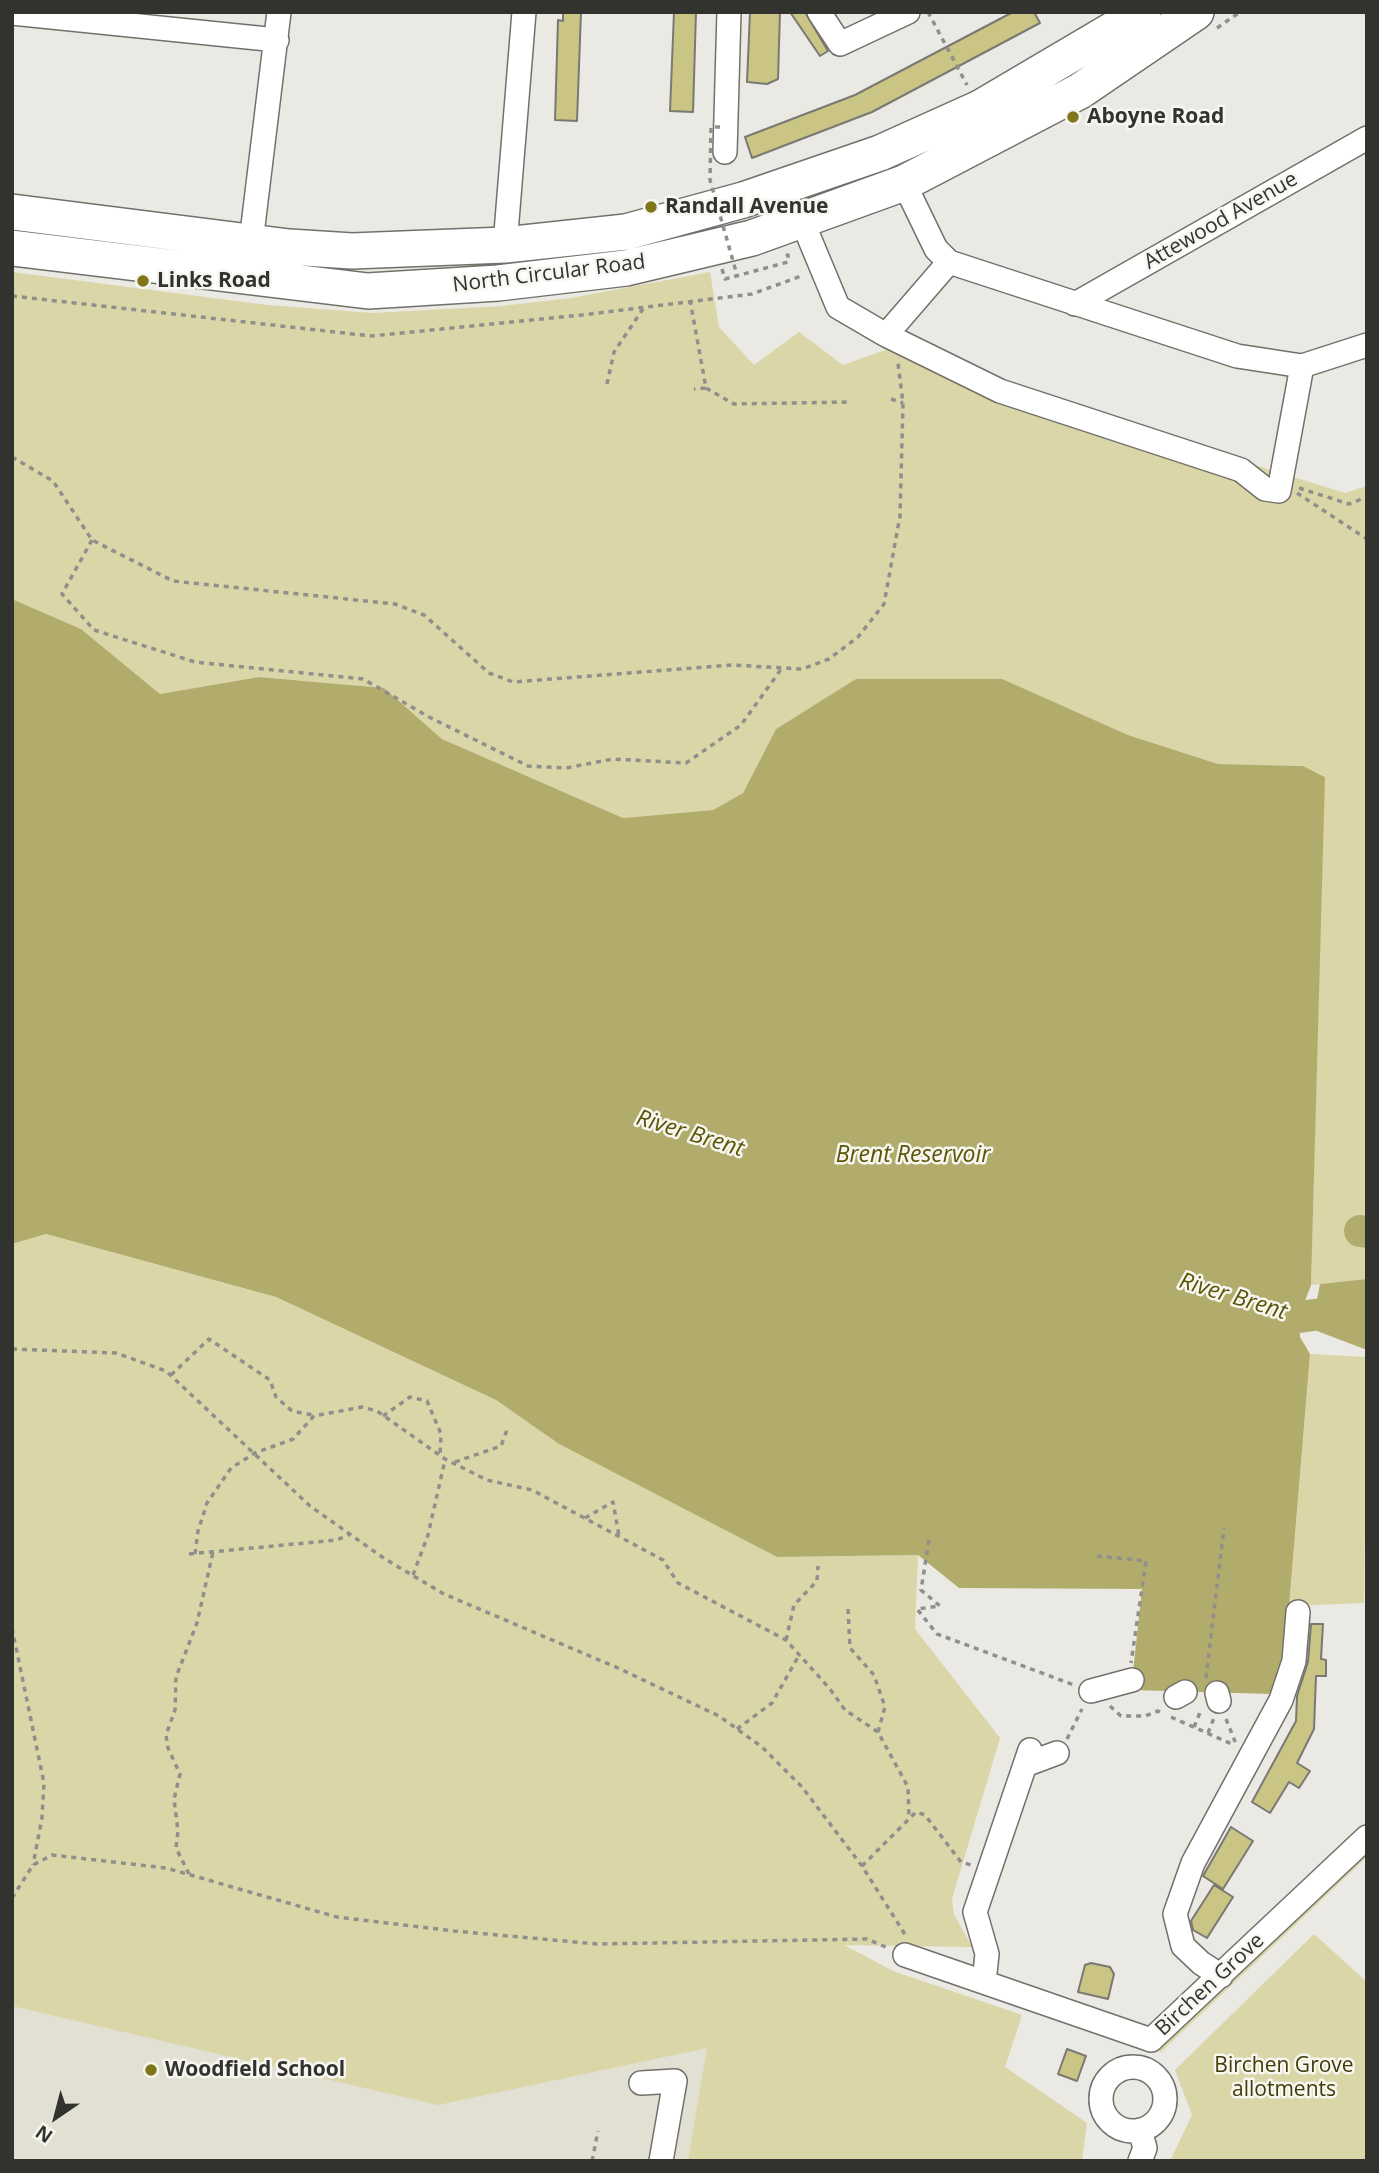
<!DOCTYPE html>
<style>
body{margin:0}
#map{position:relative;width:1379px;height:2173px;overflow:hidden;background:#eae9e3;font-family:"Open Sans",sans-serif}
canvas{display:block}
.frame{position:absolute;inset:0;border:14px solid #32322f;pointer-events:none}
.north{position:absolute;left:21px;top:2082px;width:70px;height:70px;-webkit-text-stroke:5px #f7f6f0;paint-order:stroke;rotate:215deg;font-size:19px;font-weight:700;line-height:28px;text-align:center;color:#32322f}
.north::after{content:'';display:block;margin:auto;width:24px;height:32px;background:#32322f;clip-path:polygon(50% 0,100% 100%,50% 72%,0 100%)}
</style>
<div id="map">
<canvas width="1379" height="2173"></canvas>
<div class="frame"></div>
<div class="north">N</div>
</div>
<script>
const c = document.querySelector('canvas').getContext('2d');
c.lineJoin = 'round';
function fillPath(path, color) { c.fillStyle = color; c.fill(path, 'evenodd'); }
const poly = rows => new Path2D(rows.map(r => 'M' + r).join(''));
function stroke(path, color, width, dash) { c.strokeStyle = color; c.lineWidth = width; c.lineCap = dash ? 'butt' : 'round'; c.setLineDash(dash || []); c.stroke(path); }
function label(font, color, halo, rows, align = 'center') {
  c.font = font + ' "Open Sans",sans-serif'; c.lineWidth = 5; c.setLineDash([]); c.textBaseline = 'middle'; c.strokeStyle = halo; c.fillStyle = color; for (const [text, x, y, turn = 0] of rows) {
    c.save(); c.translate(x, y); c.rotate((+turn || 0) * Math.PI / 180); c.textAlign = isNaN(turn) ? turn : align; if (halo) c.strokeText(text, 0, 0); c.fillText(text, 0, 0); c.restore();
  }
}
fillPath(poly([
 [12,2006,140,2034,714,2013,688,2161,12,2161]
]), '#e1e0d2');
fillPath(poly([
 [12,272,267,305,373,313,501,306,571,298,710,272,719,327,754,365,799,332,843,365,914,340,994,380,1164,437,1345,493,1367,486,1367,1279,1311,1285,1324,776,1303,766,1218,764,1128,735,1002,680,857,679,776,729,743,793,713,810,623,818,442,739,384,688,259,677,160,694,81,629,12,599],
 [46,1234,276,1297,496,1400,559,1444,777,1557,918,1555,915,1629,1000,1738,952,1899,954,1914,972,1947,844,1945,893,1971,1022,2015,1005,2067,1087,2123,1082,2161,688,2161,707,2048,438,2105,12,2006,12,1244],
 [1310,1354,1367,1357,1364,1603,1289,1606],
 [1367,1853,1367,1857,1161,2052,1157,2051],
 [1314,1934,1367,1982,1367,2161,1170,2161,1192,2115,1175,2070]
]), '#dad6a7');
fillPath(poly([
 [12,599,81,629,160,694,259,677,384,688,442,739,623,818,713,810,743,793,776,729,856,679,1002,679,1128,735,1218,764,1303,766,1325,777,1311,1285,1299,1317,1300,1337,1310,1354,1289,1606,1288,1661,1271,1694,1131,1690,1142,1589,959,1588,918,1555,777,1557,559,1444,496,1400,276,1297,46,1234,12,1244],
 [1367,1279,1367,1350,1317,1331,1314,1315,1320,1284]
]), '#b2ac6c');
stroke(poly([
 [1360,1231,1367,1232],
 [1259,1305,1299,1317,1367,1308]
]), '#b2ac6c', 32);
const building = poly([
 [563,12,581,12,577,121,555,120,558,20,563,21,563,12],
 [674,12,696,12,693,112,670,111,674,12],
 [750,12,780,12,778,79,767,84,747,82,750,12],
 [790,12,805,12,828,51,820,56,790,12],
 [1013,12,1034,12,1040,23,872,112,752,158,745,137,855,95,1013,12],
 [1311,1624,1323,1624,1321,1659,1326,1660,1326,1676,1316,1676,1314,1729,1297,1763,1310,1771,1299,1788,1289,1782,1270,1813,1252,1802,1296,1721,1297,1696,1308,1662,1311,1624],
 [1231,1827,1253,1841,1223,1889,1203,1876,1231,1827],
 [1214,1885,1233,1897,1207,1938,1193,1930,1191,1921,1214,1885],
 [1091,1963,1110,1967,1114,1974,1108,1999,1078,1992,1085,1965,1091,1963],
 [1067,2049,1086,2056,1077,2081,1058,2074,1067,2049]
]);
fillPath(building, '#cac584');
stroke(building, '#797973', 2);
const minor = poly([
 [819,12,840,44,908,12],
 [12,13,277,40],
 [725,152,729,12],
 [904,183,936,249,949,262,1237,356,1302,366,1367,345],
 [808,235,838,307,886,335],
 [251,242,279,12],
 [505,245,524,12],
 [949,262,886,335,1000,391,1241,470,1265,489,1279,491,1302,366],
 [1075,304,1367,138],
 [1091,1691,1132,1680],
 [1217,1693,1219,1701],
 [1176,1697,1185,1692],
 [1025,1765,1057,1753],
 [905,1955,1151,2040],
 [1221,1976,1201,1963,1183,1946,1175,1914,1193,1863,1281,1700,1294,1661,1298,1612],
 [984,1982,987,1954,975,1912,1030,1750],
 [1151,2040,1367,1837],
 '1101 2099a32 32 0 1 1 64 0a32 32 0 1 1-64 0Z',
 [641,2083,675,2081,661,2161],
 [1140,2130,1145,2148,1140,2161]
]);
const highway = poly([
 [12,212,289,247,352,251,505,245,626,232,743,200,880,153,980,108,1143,12],
 [12,248,368,291,498,283,626,268,752,238,904,183,1080,91,1196,12]
]);
stroke(minor, '#71706b', 26);
stroke(highway, '#71706b', 38);
stroke(poly([
 [928,12,967,85],
 [1217,28,1240,12],
 [722,269,725,279,788,262,788,255,781,257],
 [12,296,371,336,582,315,752,294,804,275],
 [690,300,706,388,694,389],
 [607,384,614,352,645,306],
 [706,388,734,404,849,402],
 [891,399,903,403],
 [12,457,53,481,92,540,173,581,395,604,424,615,489,673,513,682,732,665,802,669,829,659,858,637,884,604,900,516,903,403,898,363],
 [1299,488,1349,504,1367,497],
 [1297,493,1367,539],
 [92,540,62,594,94,630,195,662,363,679,429,717,528,766,566,768,613,759,686,763,741,725,782,668],
 [12,1349,116,1353,166,1371,310,1506,385,1559,444,1594,618,1668,719,1716,762,1747,802,1787,862,1866,906,1936],
 [171,1375,209,1339,270,1380,276,1397,292,1411,313,1415],
 [383,1416,410,1397,427,1401,441,1434,440,1456],
 [455,1462,501,1446,507,1430],
 [585,1518,613,1502,619,1536],
 [929,1540,921,1590,940,1606,917,1609,937,1634,1074,1685],
 [189,1554,337,1540,350,1534],
 [195,1554,198,1531,207,1503,231,1468,255,1453,293,1439,314,1416,362,1407,377,1411,445,1459,487,1480,532,1490,663,1560,678,1583,786,1640,830,1689,845,1710,878,1732,908,1787,909,1817],
 [1097,1556,1146,1561,1131,1663],
 [413,1575,428,1535,445,1460],
 [848,1609,850,1648,874,1675,885,1707,878,1732],
 [12,1628,44,1783,42,1818,33,1865],
 [786,1640,794,1605,817,1581,818,1566],
 [1206,1678,1224,1528],
 [1110,1706,1121,1716,1145,1716,1158,1711,1164,1714],
 [1171,1717,1234,1745],
 [1226,1719,1236,1744],
 [1194,1727,1201,1710],
 [737,1729,772,1703,798,1657],
 [1208,1733,1214,1718],
 [1067,1739,1082,1709],
 [862,1866,916,1812,925,1815,961,1862,971,1865],
 [189,1874,176,1848,178,1831,174,1799,180,1774,168,1748,166,1735,175,1710,176,1677,197,1623,213,1552],
 [12,1898,33,1865,52,1855,166,1868,337,1917,454,1931,597,1944,867,1939,888,1948],
 [592,2161,598,2131]
]), '#908f8b', 3.5, [5, 5]);
stroke(minor, '#fff', 23);
stroke(highway, '#fff', 35);
stroke(poly([
 [720,127,711,127,710,180,737,275]
]), '#908f8b', 3.5, [5, 5]);
for (const [x, y, r, color] of [
 [1073,117,7,"#7f761a"],
 [651,207,7,"#7f761a"],
 [143,281,7,"#7f761a"],
 [151,2070,7,"#7f761a"]
]) { const dot = new Path2D(); dot.arc(x, y, r, 0, 2 * Math.PI); c.fillStyle = color; c.fill(dot); stroke(dot, '#f7f6f0', 2.5); }
label('bold 21px', '#32322f', '#f7f6f0', [
 ["Aboyne Road",1087,117],
 ["Randall Avenue",665,207],
 ["Links Road",157,281],
 ["Woodfield School",165,2070]
], 'left');
label('21px', '#32322f', '#f7f6f0', [
 ["Attewood Avenue",1221,221,-30],
 ["North Circular Road",549,274,-7],
 ["Birchen Grove",1210,1985,-43]
]);
label('21px', '#403b07', '#f7f6f0', [
 ["Birchen Grove",1284,2066],
 ["allotments",1284,2090]
]);
label('italic 23px', '#5c5505', '#f7f6f0', [
 ["River Brent",690,1134,17],
 ["Brent Reservoir",913,1155],
 ["River Brent",1233,1297,17]
]);
</script>
